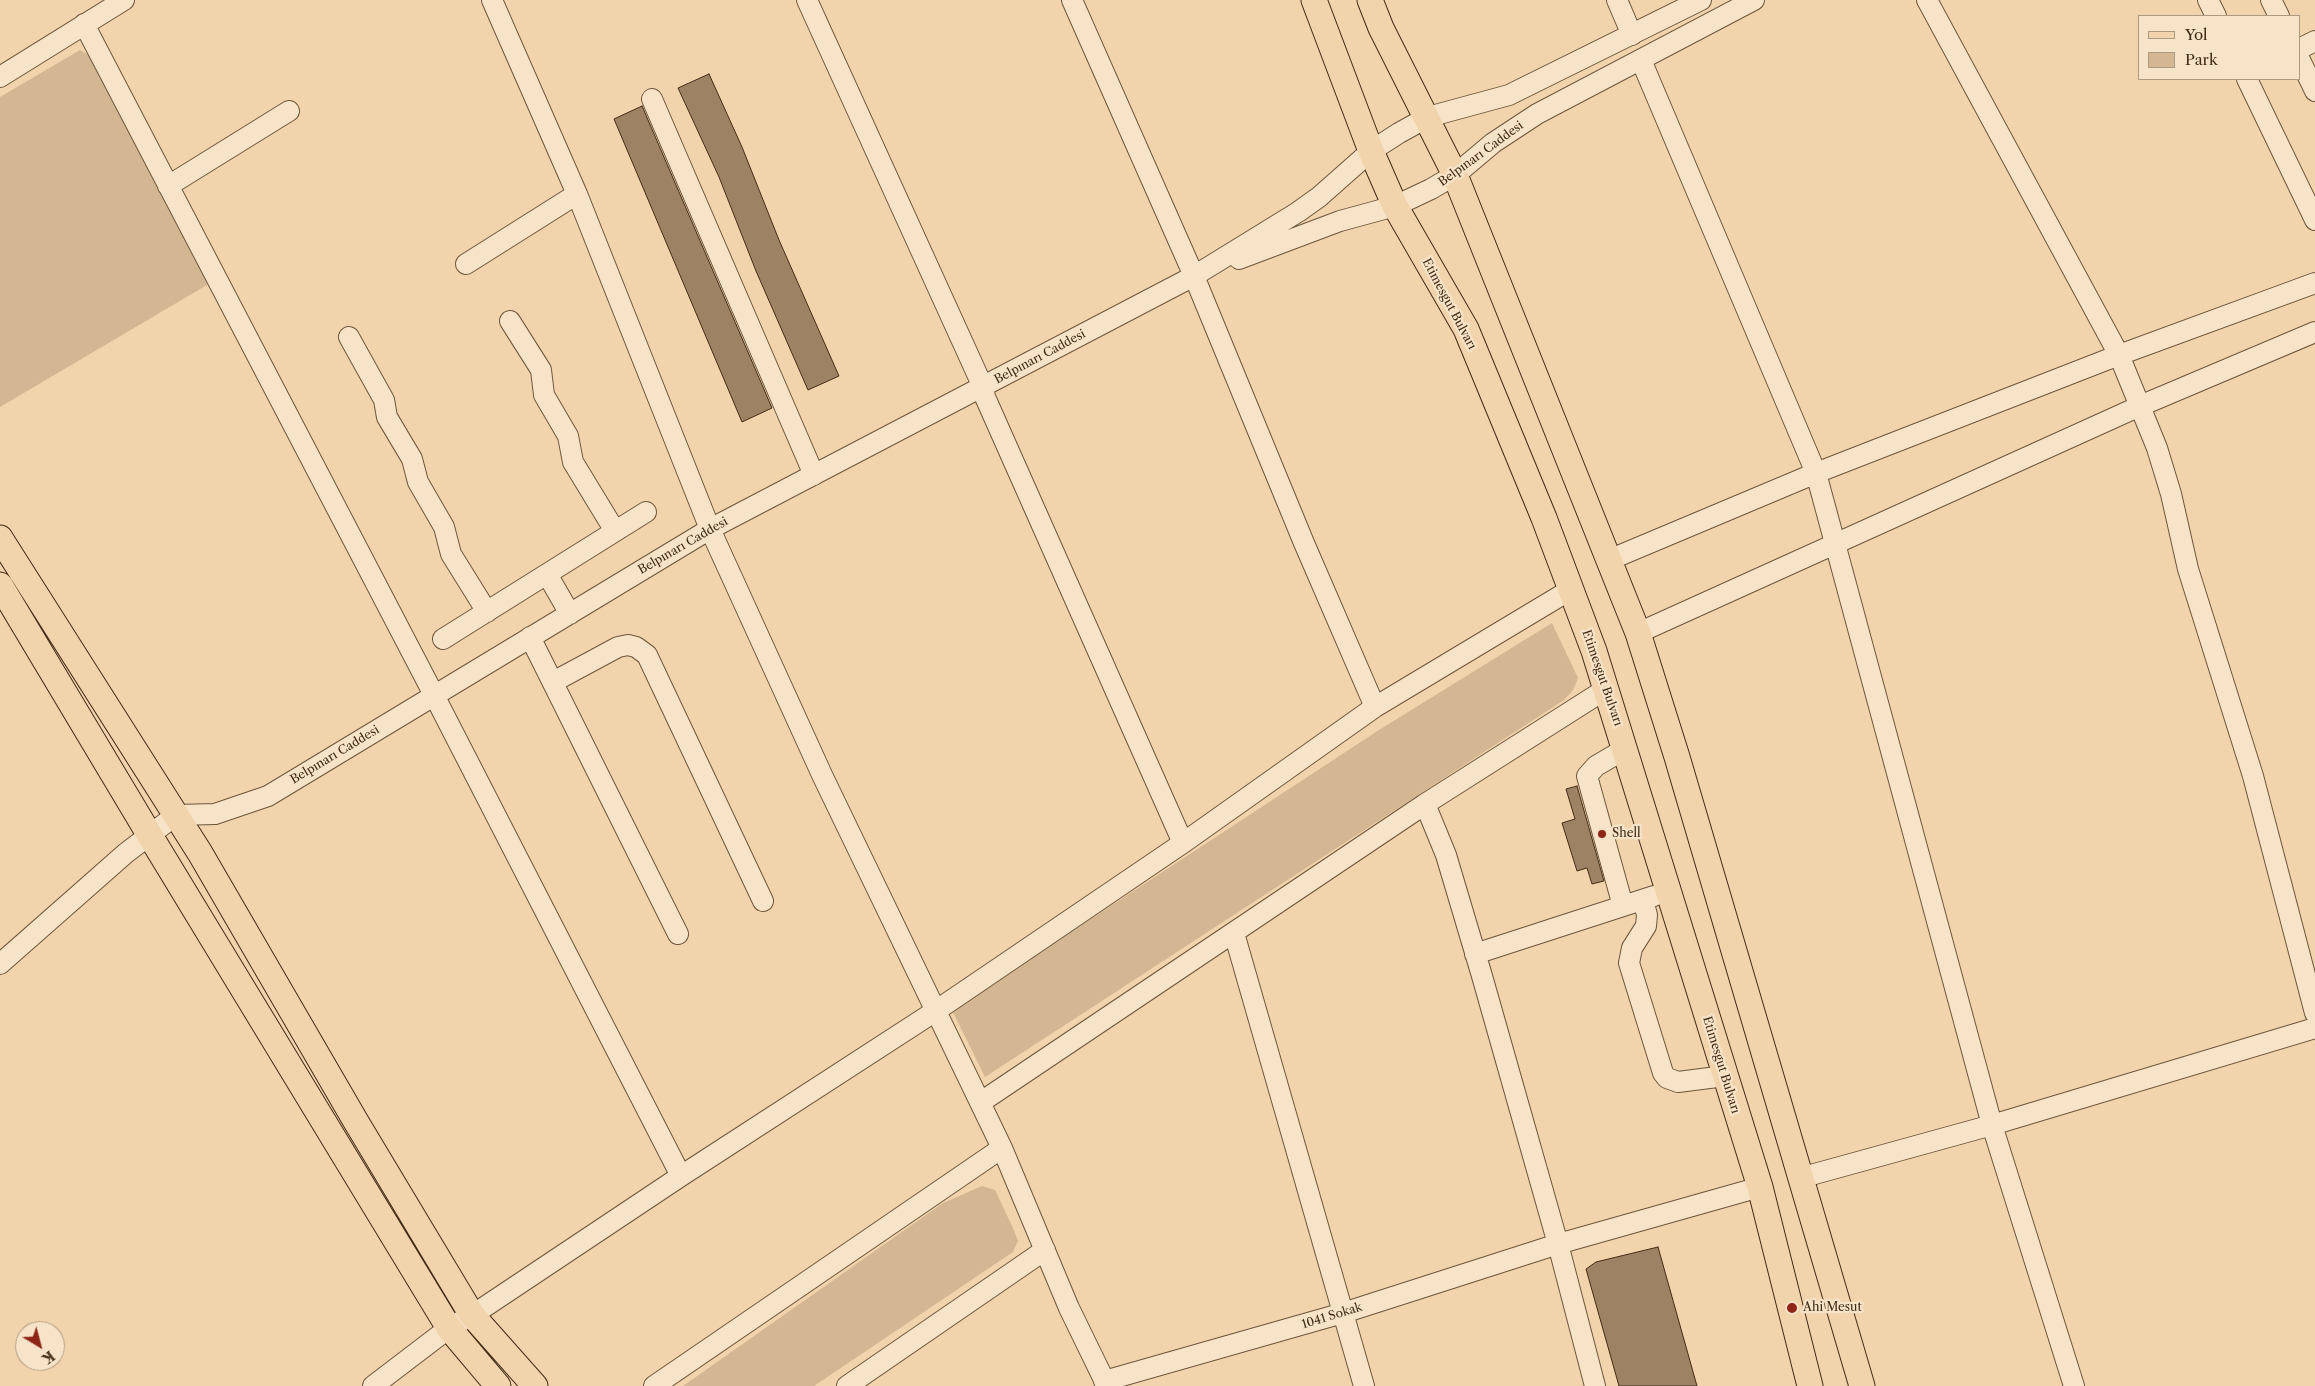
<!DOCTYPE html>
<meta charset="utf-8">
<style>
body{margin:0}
#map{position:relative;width:2315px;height:1386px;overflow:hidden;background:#f1d4ab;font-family:"Libre Caslon Text",serif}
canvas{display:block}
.legend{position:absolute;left:2138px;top:15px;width:162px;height:65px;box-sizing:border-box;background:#f6e3c8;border:1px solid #ae9a81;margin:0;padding:6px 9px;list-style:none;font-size:15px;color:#432c17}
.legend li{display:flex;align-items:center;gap:10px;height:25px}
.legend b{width:25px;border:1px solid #ae9a81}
.north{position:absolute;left:15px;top:1321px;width:50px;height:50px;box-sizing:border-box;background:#f6e3c8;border:1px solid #ae9a81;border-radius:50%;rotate:143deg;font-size:14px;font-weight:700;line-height:20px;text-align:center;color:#432c17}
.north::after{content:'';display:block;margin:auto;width:18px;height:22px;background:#8f2418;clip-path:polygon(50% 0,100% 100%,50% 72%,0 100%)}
</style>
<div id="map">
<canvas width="2315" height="1386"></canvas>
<ul class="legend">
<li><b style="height:6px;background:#f1d4ab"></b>Yol</li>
<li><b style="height:14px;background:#d3b792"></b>Park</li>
</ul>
<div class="north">K</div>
</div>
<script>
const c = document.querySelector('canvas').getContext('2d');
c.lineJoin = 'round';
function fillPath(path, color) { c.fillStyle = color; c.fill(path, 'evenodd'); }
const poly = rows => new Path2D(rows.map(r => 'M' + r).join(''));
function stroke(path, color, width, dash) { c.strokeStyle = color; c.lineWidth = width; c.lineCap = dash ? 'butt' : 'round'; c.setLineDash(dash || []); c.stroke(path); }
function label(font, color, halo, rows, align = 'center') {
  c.font = font + ' "Libre Caslon Text",serif'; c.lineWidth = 4.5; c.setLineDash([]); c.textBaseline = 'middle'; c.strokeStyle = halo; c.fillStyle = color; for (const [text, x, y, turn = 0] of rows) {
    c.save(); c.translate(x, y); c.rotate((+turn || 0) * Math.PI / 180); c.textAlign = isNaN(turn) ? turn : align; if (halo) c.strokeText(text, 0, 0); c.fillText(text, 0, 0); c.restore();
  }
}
fillPath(poly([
 [80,50,92,57,212,282,0,407,0,97],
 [1552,623,1578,678,1573,690,1564,700,985,1077,952,1010,1379,730],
 [982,1186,995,1190,1013,1228,1018,1241,1013,1252,814,1386,683,1386,943,1203]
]), '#d3b792');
const building = poly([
 [709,74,742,147,779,240,839,376,808,390,756,271,719,177,678,88,709,74],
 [642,106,772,408,742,422,614,119,642,106],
 [1577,786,1604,881,1592,884,1587,868,1577,871,1562,823,1575,819,1566,789,1577,786],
 [1658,1247,1697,1386,1619,1386,1586,1269,1596,1262,1658,1247]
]);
fillPath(building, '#9d8364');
stroke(building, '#432c17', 1);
const minor = poly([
 [492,0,577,194,710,529,823,777,1002,1148,654,1386],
 [807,0,983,387,985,397,1183,843],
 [1072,0,1194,276,1304,543,1375,707],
 [1617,0,1632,35],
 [1927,0,2119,355,2157,448,2171,494,2188,569,2253,776,2315,1013],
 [2208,0,2216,16],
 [2271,0,2279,16],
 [84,24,434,695,681,1176],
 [2299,49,2315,41],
 [2299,58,2315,91],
 [1641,60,1816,473,1992,1125,2074,1386],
 [0,77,124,0],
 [2247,79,2315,220],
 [652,99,814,475],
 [168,186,289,111],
 [1239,259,1340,221,1395,206,1431,189,1455,175,1493,143,1537,114,1754,0],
 [466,264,577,194],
 [510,321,541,370,544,395,568,436,573,462,615,531],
 [349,337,384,400,387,417,412,459,418,482,444,527,451,554,487,612],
 [1609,560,1816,473,2119,355,2315,283],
 [547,574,570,614],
 [1638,633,2140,406,2315,332],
 [530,637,678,934],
 [443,639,646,512],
 [553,682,618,647,628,645,636,647,647,655,763,901],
 [1425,804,1446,855,1482,976,1558,1244,1595,1386],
 [1643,900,1647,915,1646,926,1632,948,1629,963,1663,1073,1667,1078,1678,1082,1725,1076],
 [1623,906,1587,776,1596,766,1625,749],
 [1234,933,1364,1386],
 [1475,954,1654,896],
 [0,964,126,853,176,815,215,814,268,796,710,529,1194,276,1298,212,1319,197,1371,151,1399,133,1428,117,1509,95,1701,0],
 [981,1102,1425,804,1606,689],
 [1002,1148,1069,1308,1107,1386],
 [1800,1178,1992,1125,2315,1028],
 [1104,1381,1343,1313,1558,1244,1760,1187],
 [373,1386,449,1328,477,1312,681,1176,937,1010,1183,843,1375,707,1570,590],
 [847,1386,1045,1250]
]);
const major = poly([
 [1314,0,1371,151,1395,206,1466,329,1544,518,1594,651,1760,1187,1810,1386],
 [1370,0,1381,28,1455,175,1638,633,1677,757,1862,1386],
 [0,538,200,853,355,1120,472,1315,535,1386],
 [0,585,149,834,449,1328,498,1386]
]);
stroke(minor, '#6e563c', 22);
stroke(major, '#432c17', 27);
stroke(minor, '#f6e3c8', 20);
stroke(major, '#f1d4ab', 25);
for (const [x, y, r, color] of [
 [1602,834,5,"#8f2418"],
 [1792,1308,6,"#8f2418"]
]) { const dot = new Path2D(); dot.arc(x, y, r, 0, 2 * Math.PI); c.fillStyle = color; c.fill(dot); stroke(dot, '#f6e3c8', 2); }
label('12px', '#432c17', '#f6e3c8', [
 ["Belpınarı Caddesi",1481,154,-36],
 ["Etimesgut Bulvarı",1449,304,62],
 ["Belpınarı Caddesi",1040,357,-28],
 ["Belpınarı Caddesi",683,546,-30],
 ["Etimesgut Bulvarı",1602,678,71],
 ["Belpınarı Caddesi",335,755,-31],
 ["Etimesgut Bulvarı",1721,1065,73],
 ["1041 Sokak",1332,1316,-17]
]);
label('12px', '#432c17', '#f6e3c8', [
 ["Shell",1612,834],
 ["Ahi Mesut",1803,1308]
], 'left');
</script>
